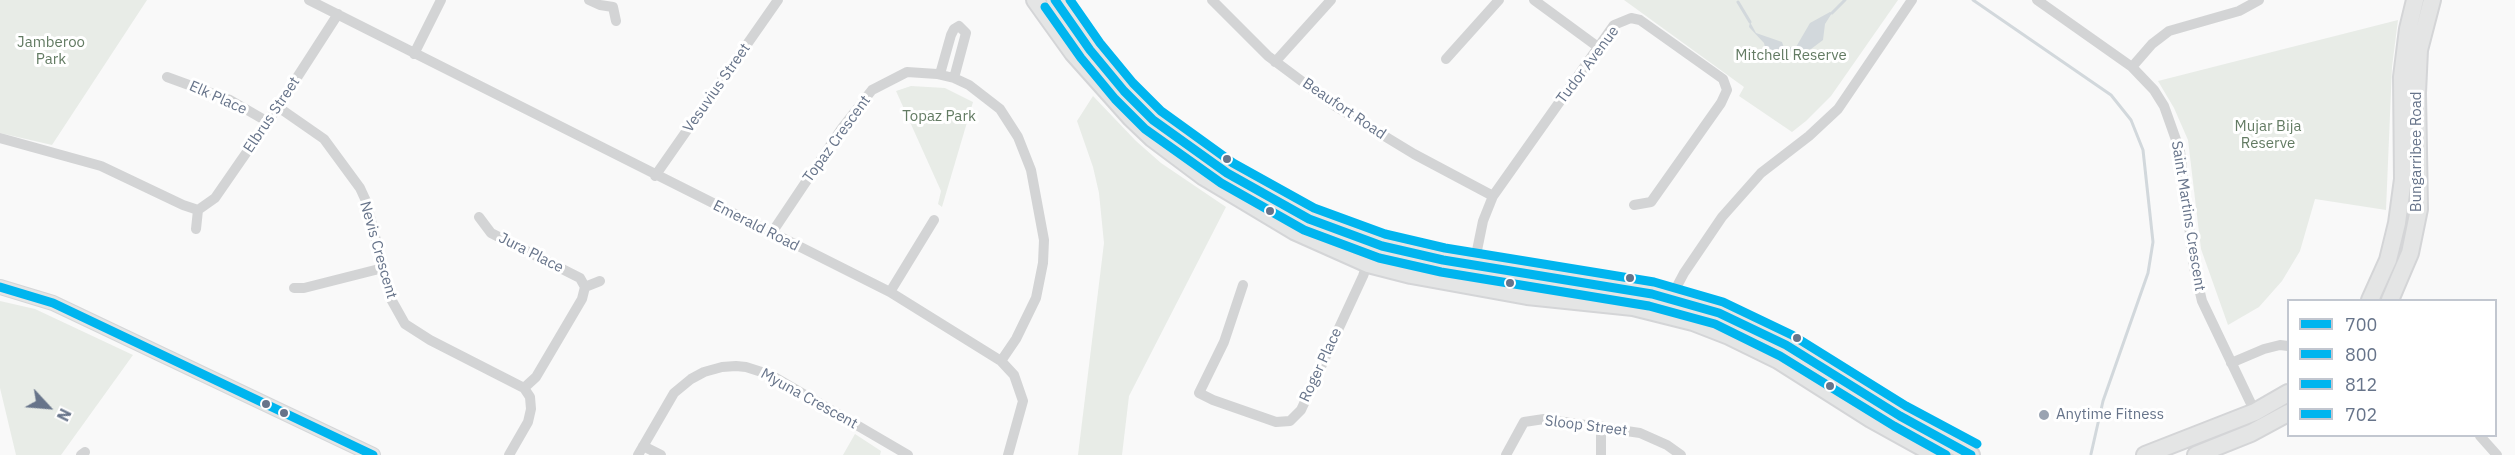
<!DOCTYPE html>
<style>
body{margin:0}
#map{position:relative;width:2515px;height:455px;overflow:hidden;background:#f9f9f9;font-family:"IBM Plex Sans",sans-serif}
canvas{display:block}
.legend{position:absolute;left:2287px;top:299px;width:210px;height:138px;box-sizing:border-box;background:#fff;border:2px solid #c2c7d0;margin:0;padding:8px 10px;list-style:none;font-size:18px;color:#67748a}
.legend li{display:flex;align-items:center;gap:12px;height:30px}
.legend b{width:30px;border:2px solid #c2c7d0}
.north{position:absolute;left:18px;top:377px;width:60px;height:60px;-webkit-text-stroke:4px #fff;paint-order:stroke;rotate:116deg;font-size:16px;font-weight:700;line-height:24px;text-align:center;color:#67748a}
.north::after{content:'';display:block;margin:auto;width:21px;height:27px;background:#67748a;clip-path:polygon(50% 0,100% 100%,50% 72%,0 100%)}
</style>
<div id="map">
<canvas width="2515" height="455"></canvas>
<ul class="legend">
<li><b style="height:8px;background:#00b5ef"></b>700</li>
<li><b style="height:8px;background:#00b5ef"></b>800</li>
<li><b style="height:8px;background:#00b5ef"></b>812</li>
<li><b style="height:8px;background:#00b5ef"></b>702</li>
</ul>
<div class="north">N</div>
</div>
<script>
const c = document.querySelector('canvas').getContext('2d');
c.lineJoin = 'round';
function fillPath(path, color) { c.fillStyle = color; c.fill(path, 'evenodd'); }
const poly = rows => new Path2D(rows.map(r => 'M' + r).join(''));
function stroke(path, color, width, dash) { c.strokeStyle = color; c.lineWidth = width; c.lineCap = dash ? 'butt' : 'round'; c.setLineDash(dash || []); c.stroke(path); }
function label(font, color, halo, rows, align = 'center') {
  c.font = font + ' "IBM Plex Sans",sans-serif'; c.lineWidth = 6; c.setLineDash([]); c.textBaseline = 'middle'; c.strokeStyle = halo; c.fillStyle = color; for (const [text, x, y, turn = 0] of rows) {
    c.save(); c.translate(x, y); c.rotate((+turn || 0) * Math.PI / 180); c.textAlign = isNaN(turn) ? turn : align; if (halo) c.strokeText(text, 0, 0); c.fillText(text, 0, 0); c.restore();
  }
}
fillPath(poly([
 [0,0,147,0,52,145,0,133],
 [1624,0,1898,0,1831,96,1806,121,1792,132,1739,96,1744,87],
 [2398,20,2392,67,2386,210,2315,199,2300,251,2282,281,2259,307,2228,325,2201,249,2188,140,2174,108,2158,81],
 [911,86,945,88,973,102,942,207,938,204,941,191,896,91],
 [1093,96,1136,141,1161,163,1226,207,1129,396,1122,455,1078,455,1104,243,1099,193,1093,167,1077,121],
 [0,301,35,309,133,355,61,455,16,455,0,388],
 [855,434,881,451,880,455,843,455]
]), '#e8ece7');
fillPath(poly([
 [1830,12,1832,13,1825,24,1823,40,1811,49,1779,53,1766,51,1764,43,1749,27,1750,22,1756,33,1782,42,1784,48,1796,47,1810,23]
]), '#d2d8dc');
stroke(poly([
 [1973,0,2111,95,2131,120,2143,150,2153,242,2148,273,2103,401,2091,454],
 [1738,2,1750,22],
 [1832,13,1845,0]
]), '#d2d8dc', 3);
const secondary = poly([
 [0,287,53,303,373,455]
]);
const primary = poly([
 [1035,0,1073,53,1131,118,1152,138,1204,177,1294,231,1368,264,1411,275,1527,296,1633,307,1693,322,1729,336,1778,360,1871,419,1936,455],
 [1055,0,1090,50,1124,91,1153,120,1227,173,1309,219,1382,246,1443,260,1652,294,1719,313,1786,345,1900,416,1971,455],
 [2370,300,2388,260,2397,223,2403,179,2402,77,2408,29,2415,0],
 [2390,300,2410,253,2419,209,2417,93,2419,50,2432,0],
 [2145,455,2255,412,2288,393],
 [2196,455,2251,433,2288,413]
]);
stroke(secondary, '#d4d6d8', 16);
stroke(primary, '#d4d5d7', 20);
stroke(poly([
 [309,0,890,292,1001,361,1014,375,1023,401,1008,455],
 [589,0,600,5,613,7,616,21],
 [1212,0,1268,56,1335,106,1414,154,1493,196],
 [1534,0,1598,47],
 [2037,0,2132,67,2154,90,2164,106,2180,151,2194,267,2202,301,2255,412],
 [414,54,441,0],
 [1446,59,1499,0],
 [1275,62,1331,0],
 [2132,67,2152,44,2169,31,2239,11,2259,0],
 [940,74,951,35,954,29,959,26,966,33,954,78],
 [167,77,230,100,268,122],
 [278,107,324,139,360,188,366,201,391,299,405,324,430,340,524,388,530,397,531,409,528,422,509,455],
 [0,138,101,166,183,205,198,210,215,198,278,107,338,14],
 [655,176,778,0],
 [479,217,491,233,580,278,585,287],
 [196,229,198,210],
 [771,234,842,128,872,90,907,72,937,74,954,78,969,85,1000,109,1018,137,1031,170,1044,240,1043,263,1036,298,1016,339,1001,361],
 [1474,265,1483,221,1493,196,1614,25,1631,18,1640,20,1723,79,1727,90,1721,103,1651,202,1634,205],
 [1243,285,1224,342,1199,393,1213,400,1276,422,1290,421,1301,410,1363,276,1375,243],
 [294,288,304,288,383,268],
 [890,292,934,220],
 [1668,303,1684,273,1722,217,1761,173,1809,136,1838,109,1912,0],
 [2231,363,2264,349,2280,345,2288,346],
 [524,388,536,377,582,299,585,287,600,281],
 [1601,426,1601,455],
 [2480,436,2497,455],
 [643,446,661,455],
 [81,455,85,452],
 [638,455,674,393,691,379,704,372,722,367,736,366,746,367,771,375,908,455],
 [1506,455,1524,422,1544,419,1640,433,1667,445,1681,455]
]), '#d3d4d5', 10);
stroke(secondary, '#e4e5e5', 14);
stroke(primary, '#e4e5e5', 16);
stroke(poly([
 [1055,0,1090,50,1124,91,1153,120,1227,173,1309,219,1382,246,1443,260,1652,294,1719,313,1786,345,1900,416,1971,455]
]), '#00b5ef', 9);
stroke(poly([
 [1045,7,1081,58,1115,99,1145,129,1221,183,1304,230,1379,258,1441,272,1649,306,1715,324,1780,356,1894,426,1946,455]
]), '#00b5ef', 9);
stroke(poly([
 [1070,0,1100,43,1133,83,1161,111,1233,163,1314,208,1385,234,1445,248,1654,282,1723,302,1792,335,1906,406,1977,444]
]), '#00b5ef', 9);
stroke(poly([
 [0,287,53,303,373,455]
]), '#00b5ef', 9);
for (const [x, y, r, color] of [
 [1227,159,5,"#67748a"],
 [1270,211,5,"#67748a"],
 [1630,278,5,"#67748a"],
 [1510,283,5,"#67748a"],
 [1797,338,5,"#67748a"],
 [1830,386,5,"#67748a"],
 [266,404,5,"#67748a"],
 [284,413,5,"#67748a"],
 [2044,415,6,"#9aa3b1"]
]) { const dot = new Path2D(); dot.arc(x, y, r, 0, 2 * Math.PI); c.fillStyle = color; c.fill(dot); stroke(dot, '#fff', 2); }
label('15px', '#637b63', '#fff', [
 ["Jamberoo",51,43],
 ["Park",51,60],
 ["Mitchell Reserve",1791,56],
 ["Topaz Park",939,117],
 ["Mujar Bija",2268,127],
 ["Reserve",2268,144]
]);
label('15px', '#67748a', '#fff', [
 ["Tudor Avenue",1588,65,-53],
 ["Vesuvius Street",717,88,-55],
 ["Elk Place",218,98,24],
 ["Beaufort Road",1344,109,34],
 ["Elbrus Street",272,115,-56],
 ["Topaz Crescent",837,139,-54],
 ["Bungarribee Road",2417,152,-90],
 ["Saint Martins Crescent",2188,216,81],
 ["Emerald Road",756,226,27],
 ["Nevis Crescent",378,250,74],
 ["Jura Place",531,253,27],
 ["Roger Place",1321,365,-65],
 ["Myuna Crescent",809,399,29],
 ["Sloop Street",1586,426,7]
]);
label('15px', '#67748a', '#fff', [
 ["Anytime Fitness",2056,415]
], 'left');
</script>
